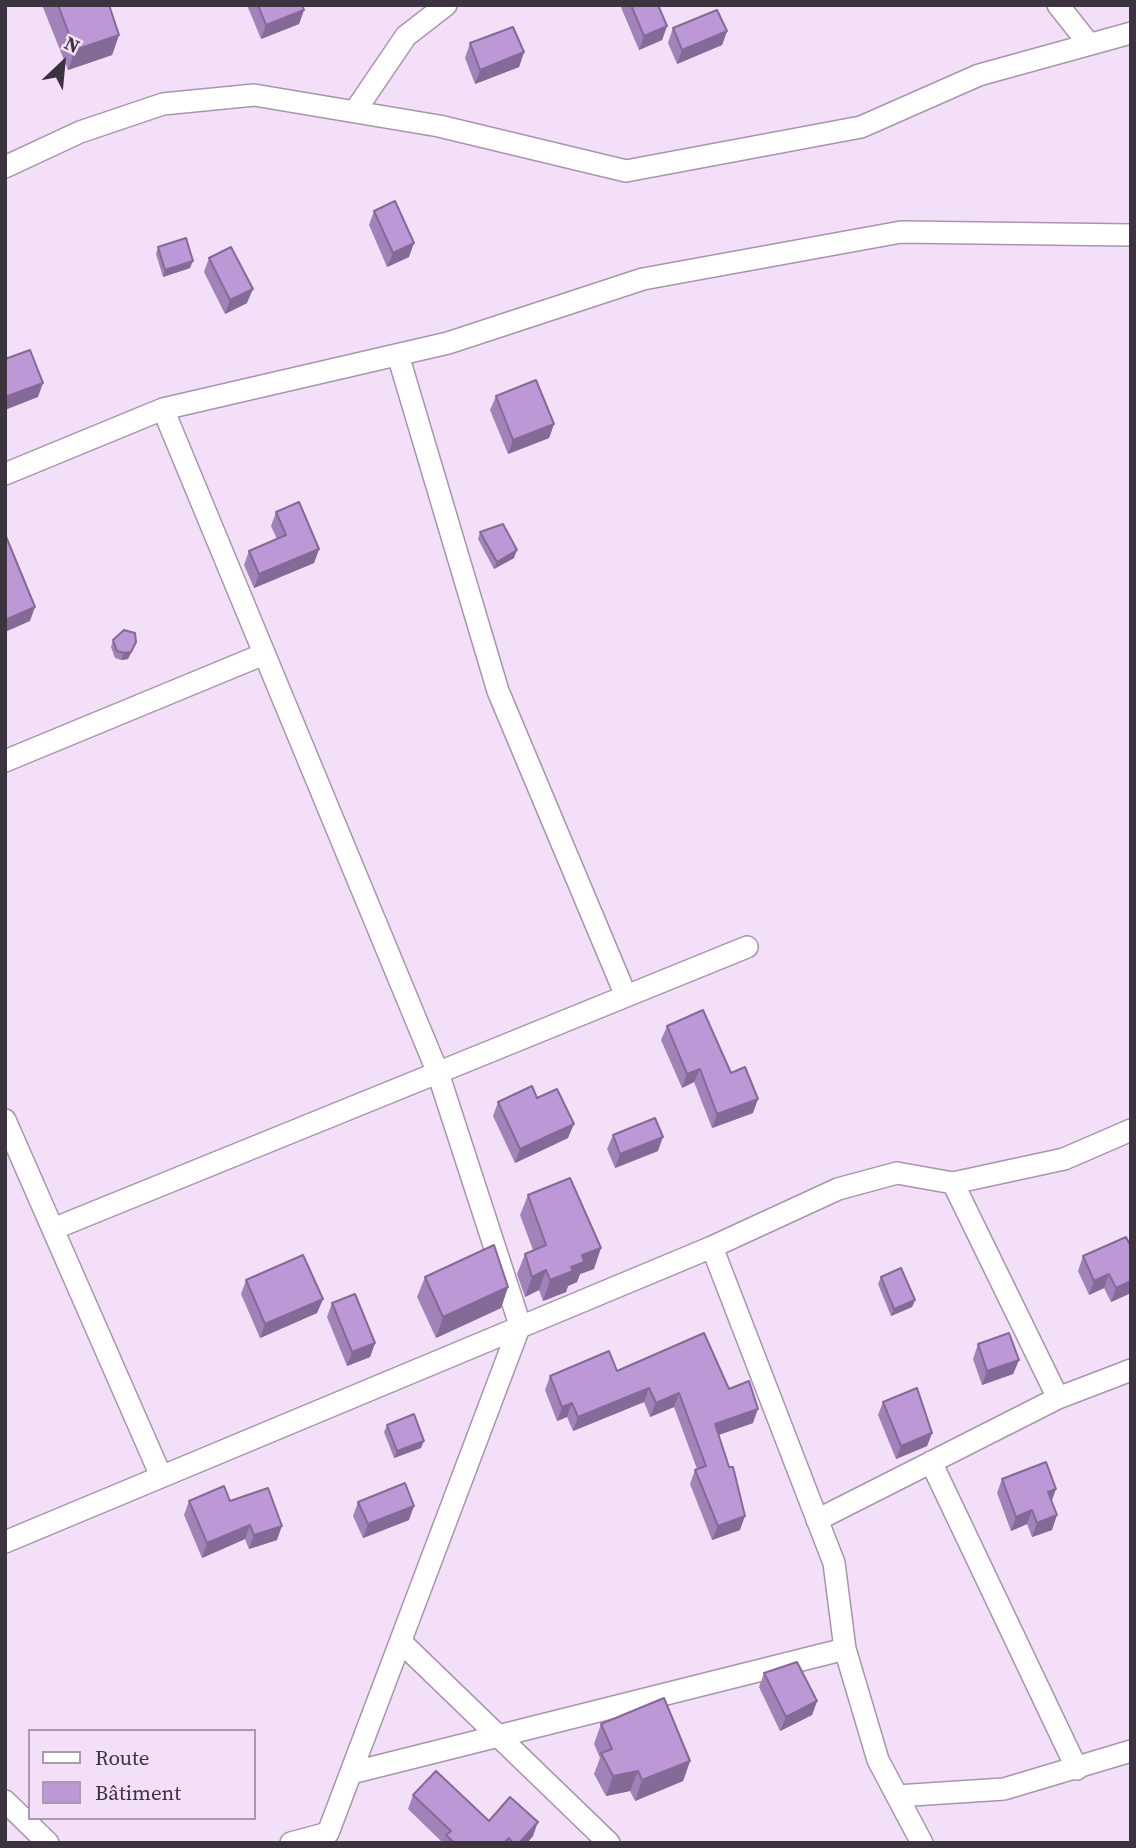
<!DOCTYPE html>
<meta charset="utf-8">
<style>
body{margin:0}
#map{position:relative;width:1136px;height:1848px;overflow:hidden;background:#f4dff9;font-family:"Source Serif 4",serif}
canvas{display:block}
.frame{position:absolute;inset:0;border:7px solid #3b333d;pointer-events:none}
.legend{position:absolute;left:28px;top:1729px;width:228px;height:91px;box-sizing:border-box;background:#f4dff9;border:2px solid #aa9aae;margin:0;padding:9px 12px;list-style:none;font-size:21px;color:#3b333d}
.legend li{display:flex;align-items:center;gap:14px;height:35px}
.legend b{width:35px;border:2px solid #aa9aae}
.north{position:absolute;left:28px;top:28px;width:70px;height:70px;-webkit-text-stroke:5px #f4dff9;paint-order:stroke;rotate:26deg;font-size:19px;font-weight:700;line-height:28px;text-align:center;color:#3b333d}
.north::after{content:'';display:block;margin:auto;width:24px;height:32px;background:#3b333d;clip-path:polygon(50% 0,100% 100%,50% 72%,0 100%)}
</style>
<div id="map">
<canvas width="1136" height="1848"></canvas>
<div class="frame"></div>
<ul class="legend">
<li><b style="height:9px;background:#fff"></b>Route</li>
<li><b style="height:19px;background:#bc98d7"></b>Bâtiment</li>
</ul>
<div class="north">N</div>
</div>
<script>
const c = document.querySelector('canvas').getContext('2d');
c.lineJoin = 'round';
const poly = rows => new Path2D(rows.map(r => 'M' + r).join(''));
function stroke(path, color, width, dash) { c.strokeStyle = color; c.lineWidth = width; c.lineCap = dash ? 'butt' : 'round'; c.setLineDash(dash || []); c.stroke(path); }
function fillPath(path, color) { c.fillStyle = color; c.fill(path, 'evenodd'); }
const street = poly([
 [1058,5,1089,44],
 [355,111,406,36,446,5],
 [5,167,80,132,163,104,254,95,439,126,626,171,861,127,979,75,1131,33],
 [398,355,498,691,626,996],
 [163,409,438,1073,520,1325,328,1833],
 [5,474,163,409,448,343,643,279,901,232,1131,235],
 [5,761,264,654],
 [5,1120,161,1476],
 [953,1183,1058,1398],
 [53,1229,747,947],
 [712,1247,834,1563,845,1649,878,1760,922,1843],
 [931,1462,1077,1769],
 [817,1520,1058,1398,1131,1370],
 [5,1542,712,1247,838,1189,897,1173,953,1183,1064,1159,1131,1130],
 [401,1642,609,1843],
 [351,1773,845,1649],
 [897,1796,1004,1789,1131,1751],
 [5,1801,48,1843],
 [291,1843,328,1833]
]);
stroke(street, '#a895ad', 24);
stroke(street, '#fff', 21);
fillPath(poly([
 [42,5,109,5,119,35,112,55,68,70],
 [247,5,302,5,304,10,299,24,261,39],
 [620,5,658,5,667,26,662,40,639,50],
 [673,28,727,31,722,45,677,64,668,43],
 [470,43,524,52,519,67,475,84,465,58],
 [374,211,409,257,387,267,369,225],
 [158,247,190,268,163,277,156,254],
 [209,258,247,303,225,314,204,272],
 [496,396,554,424,549,438,508,454,490,410],
 [276,512,319,549,314,563,254,588,244,565,249,551,277,539,271,526],
 [480,532,514,558,494,569,478,539],
 [113,640,136,642,128,659,121,660,115,658,111,647],
 [667,1026,731,1073,753,1113,712,1128,694,1082,682,1088,661,1040],
 [537,1098,568,1138,515,1163,493,1116,498,1102],
 [613,1135,658,1151,615,1168,607,1149],
 [528,1195,594,1269,580,1274,577,1282,568,1286,566,1292,543,1301,539,1290,525,1297,517,1274,525,1254,533,1250,520,1215],
 [1131,1247,1131,1293,1111,1302,1104,1288,1089,1295,1078,1271,1083,1256],
 [425,1277,508,1287,501,1308,436,1338,417,1297],
 [881,1277,915,1300,912,1307,891,1316,878,1284],
 [246,1280,323,1299,317,1313,260,1338,241,1294],
 [332,1303,375,1343,370,1357,347,1366,327,1317],
 [978,1344,1019,1360,1013,1374,982,1385,973,1359],
 [617,1371,729,1389,753,1423,718,1435,740,1530,712,1540,690,1484,695,1470,697,1469,674,1407,650,1417,644,1402,573,1431,567,1417,557,1421,545,1390,550,1376],
 [883,1402,932,1433,927,1446,896,1459,878,1415],
 [387,1425,421,1448,394,1458,384,1432],
 [1002,1479,1052,1501,1052,1530,1032,1537,1027,1524,1011,1531,997,1493],
 [189,1501,230,1501,277,1540,249,1549,245,1539,202,1558,184,1515],
 [358,1502,409,1520,363,1538,353,1516],
 [764,1673,817,1701,812,1715,780,1731,759,1687],
 [601,1724,690,1761,683,1781,635,1801,630,1791,606,1796,594,1774,600,1758,594,1744],
 [413,1795,489,1821,533,1836,527,1843,443,1843,408,1809]
]), '#a283b9');
fillPath(poly([
 [304,10,299,24,261,39,266,25],
 [667,26,662,40,639,50,644,36],
 [727,31,722,45,677,64,682,50],
 [119,35,112,55,68,70,75,50],
 [524,52,519,67,475,84,480,70],
 [414,243,409,257,387,267,393,253],
 [193,261,190,268,163,277,165,270],
 [253,289,247,303,225,314,230,300],
 [43,383,38,397,5,410,5,397],
 [554,424,549,438,508,454,513,440],
 [319,549,314,563,254,588,259,574],
 [517,550,514,558,494,569,497,562],
 [35,607,30,621,5,632,5,620],
 [136,642,128,659,121,660,124,653],
 [700,1069,694,1082,682,1088,687,1074],
 [758,1099,753,1113,712,1128,717,1114],
 [574,1124,568,1138,515,1163,520,1149],
 [663,1137,658,1151,615,1168,620,1154],
 [601,1248,594,1269,580,1274,577,1282,568,1286,566,1292,543,1301,550,1280,571,1267,582,1255],
 [546,1270,539,1290,525,1297,532,1277],
 [1109,1274,1104,1288,1089,1295,1094,1281],
 [1131,1281,1131,1293,1111,1302,1116,1288],
 [508,1287,501,1308,436,1338,443,1317],
 [323,1299,317,1313,260,1338,265,1324],
 [915,1300,912,1307,891,1316,894,1309],
 [375,1343,370,1357,347,1366,352,1352],
 [1019,1360,1013,1374,982,1385,987,1371],
 [649,1388,644,1402,573,1431,578,1417],
 [679,1393,674,1407,650,1417,656,1403],
 [572,1403,567,1417,557,1421,562,1407],
 [758,1409,753,1423,710,1438,715,1424],
 [932,1433,927,1446,896,1459,901,1446],
 [424,1441,421,1448,394,1458,397,1451],
 [1056,1489,1051,1503,1048,1492],
 [414,1506,409,1520,363,1538,368,1524],
 [1032,1510,1027,1524,1011,1531,1016,1517],
 [1057,1515,1052,1530,1032,1537,1037,1523],
 [745,1516,740,1530,712,1540,718,1526],
 [250,1525,245,1539,202,1558,207,1543],
 [282,1526,277,1540,249,1549,254,1535],
 [817,1701,812,1715,780,1731,786,1717],
 [690,1761,683,1781,635,1801,642,1780],
 [638,1771,630,1791,606,1796,613,1776],
 [538,1822,533,1836,527,1843,519,1843]
]), '#846a96');
const building = poly([
 [58,5,109,5,119,35,75,50,58,5],
 [258,5,302,5,304,10,266,25,258,5],
 [631,5,658,5,667,26,644,36,631,5],
 [717,10,727,31,682,50,673,28,717,10],
 [513,27,524,52,480,70,470,43,513,27],
 [395,201,414,243,393,253,374,211,395,201],
 [186,238,193,261,165,270,158,247,186,238],
 [231,247,253,289,230,300,209,258,231,247],
 [30,350,43,383,5,397,5,359,30,350],
 [536,380,554,424,513,440,496,396,536,380],
 [299,502,319,549,259,574,249,551,286,535,276,512,299,502],
 [503,524,517,550,497,562,480,532,503,524],
 [5,534,35,607,5,620,5,534],
 [124,630,135,633,136,642,131,652,124,653,117,651,113,640,124,630],
 [703,1010,731,1073,745,1067,758,1099,717,1114,700,1069,687,1074,667,1026,703,1010],
 [532,1086,537,1098,557,1089,574,1124,520,1149,498,1102,532,1086],
 [655,1118,663,1137,620,1154,613,1135,655,1118],
 [570,1178,601,1248,582,1255,584,1262,571,1267,573,1271,550,1280,546,1270,532,1277,525,1254,546,1245,528,1195,570,1178],
 [1126,1237,1131,1247,1131,1281,1116,1288,1109,1274,1094,1281,1083,1256,1126,1237],
 [494,1245,508,1287,443,1317,425,1277,494,1245],
 [303,1255,323,1299,265,1324,246,1280,303,1255],
 [901,1268,915,1300,894,1309,881,1277,901,1268],
 [355,1294,375,1343,352,1352,332,1303,355,1294],
 [704,1333,729,1389,749,1381,758,1409,715,1424,729,1467,733,1467,745,1516,718,1526,695,1470,706,1466,679,1393,656,1403,649,1388,578,1417,572,1403,562,1407,550,1376,609,1351,617,1371,704,1333],
 [1009,1333,1019,1360,987,1371,978,1344,1009,1333],
 [917,1388,932,1433,901,1446,883,1402,917,1388],
 [414,1414,424,1441,397,1451,387,1425,414,1414],
 [1046,1462,1056,1489,1048,1492,1057,1515,1037,1523,1032,1510,1016,1517,1002,1479,1046,1462],
 [405,1483,414,1506,368,1524,358,1502,405,1483],
 [224,1486,230,1501,268,1488,282,1526,254,1535,250,1525,207,1543,189,1501,224,1486],
 [797,1662,817,1701,786,1717,764,1673,797,1662],
 [664,1698,690,1761,642,1780,638,1771,613,1776,601,1753,612,1749,601,1724,664,1698],
 [436,1771,489,1821,510,1797,538,1822,519,1843,513,1843,509,1838,504,1843,454,1843,446,1835,451,1831,413,1795,436,1771]
]);
fillPath(building, '#bc98d7');
stroke(building, '#846a96', 2);
</script>
